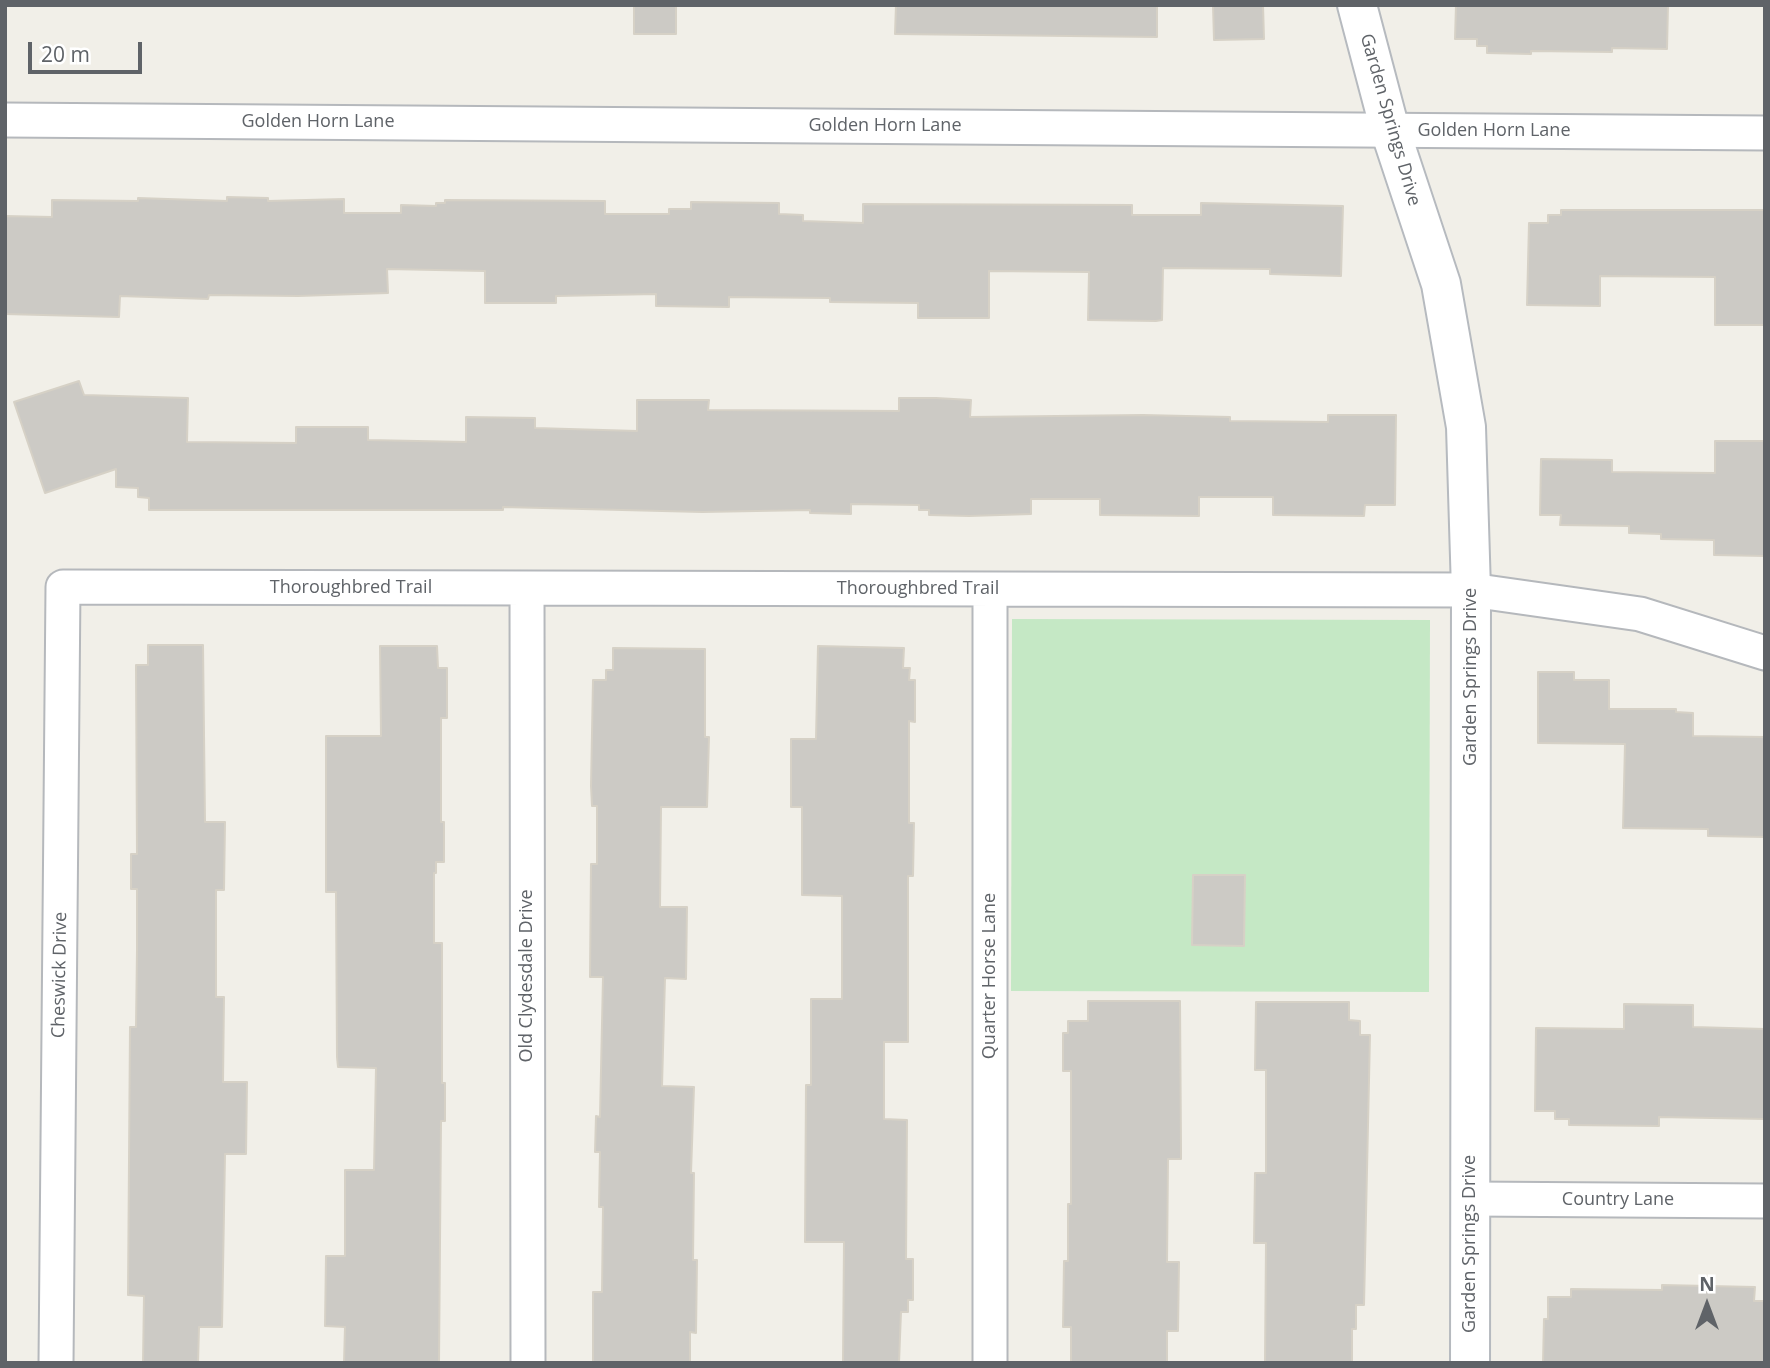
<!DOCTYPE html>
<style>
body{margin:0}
#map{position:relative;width:1770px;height:1368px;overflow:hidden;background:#f1efe8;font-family:"Open Sans",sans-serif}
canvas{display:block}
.frame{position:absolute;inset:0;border:7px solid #5f6368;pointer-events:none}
.north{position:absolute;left:1672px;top:1270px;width:70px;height:70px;-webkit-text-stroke:5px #fff;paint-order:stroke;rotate:0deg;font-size:19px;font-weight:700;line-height:28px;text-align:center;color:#5f6368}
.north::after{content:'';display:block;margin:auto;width:24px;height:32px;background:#5f6368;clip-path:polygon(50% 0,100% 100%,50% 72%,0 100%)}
.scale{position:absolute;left:28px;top:42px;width:114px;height:32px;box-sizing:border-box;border:4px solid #5f6368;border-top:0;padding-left:9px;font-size:21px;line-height:24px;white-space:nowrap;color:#5f6368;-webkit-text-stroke:5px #fff;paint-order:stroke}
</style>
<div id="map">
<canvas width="1770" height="1368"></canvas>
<div class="frame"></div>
<div class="north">N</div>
<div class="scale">20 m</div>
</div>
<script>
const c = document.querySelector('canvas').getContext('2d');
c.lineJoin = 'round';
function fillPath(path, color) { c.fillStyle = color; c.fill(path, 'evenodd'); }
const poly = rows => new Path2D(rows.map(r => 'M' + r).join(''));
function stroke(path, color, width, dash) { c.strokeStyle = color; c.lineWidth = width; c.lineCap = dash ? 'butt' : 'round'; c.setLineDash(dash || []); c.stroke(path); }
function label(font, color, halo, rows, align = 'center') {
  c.font = font + ' "Open Sans",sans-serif'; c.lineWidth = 6; c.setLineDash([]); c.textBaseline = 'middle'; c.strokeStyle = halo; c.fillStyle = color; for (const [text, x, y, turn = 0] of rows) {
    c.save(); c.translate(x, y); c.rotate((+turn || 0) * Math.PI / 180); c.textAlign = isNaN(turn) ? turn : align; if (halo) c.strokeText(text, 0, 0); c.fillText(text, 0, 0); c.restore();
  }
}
fillPath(poly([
 [1012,619,1430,620,1429,992,1011,991]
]), '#c5e8c5');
const building = poly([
 [634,5,676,5,676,34,634,34,634,5],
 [896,5,1157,5,1157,37,895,34,896,5],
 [1213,5,1263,5,1264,39,1214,40,1213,5],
 [1456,5,1668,5,1667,49,1612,48,1612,52,1531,51,1531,54,1487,53,1487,46,1477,46,1477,39,1455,39,1456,5],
 [227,197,268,198,268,201,344,199,344,213,401,213,401,205,436,206,436,203,445,203,445,200,605,201,605,214,669,214,669,209,691,209,691,202,779,203,779,214,803,215,803,221,863,223,863,204,1132,205,1132,215,1201,215,1201,203,1343,206,1341,276,1270,274,1270,269,1163,268,1162,320,1156,321,1088,320,1089,272,989,271,989,318,918,318,918,303,830,302,830,298,729,297,729,307,656,306,656,294,556,296,556,303,485,303,485,271,387,269,388,293,298,296,209,295,208,299,120,296,119,317,5,314,5,216,52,217,52,200,138,201,138,198,227,201,227,197],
 [1561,210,1765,210,1765,325,1715,325,1715,277,1600,276,1600,306,1527,305,1529,223,1548,223,1548,215,1561,215,1561,210],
 [79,381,84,395,188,398,187,442,296,443,296,427,368,427,368,440,466,442,466,417,535,418,535,428,637,431,637,400,709,400,708,410,899,411,899,398,936,398,971,400,970,417,1143,415,1230,417,1230,421,1328,422,1328,415,1396,415,1395,505,1365,505,1364,516,1273,515,1273,497,1199,497,1199,516,1100,515,1100,499,1031,499,1031,514,969,516,929,515,929,510,919,510,919,505,851,504,851,514,810,513,810,510,702,512,503,507,503,510,149,510,149,498,138,497,138,488,116,487,116,469,45,493,14,402,79,381],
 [1715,441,1765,441,1765,556,1714,555,1714,540,1661,539,1661,534,1629,533,1629,526,1560,525,1561,515,1540,515,1541,459,1612,460,1612,472,1715,473,1715,441],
 [148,645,203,645,205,822,225,822,224,890,216,890,216,997,224,997,223,1082,247,1082,246,1154,225,1154,222,1327,199,1327,198,1363,143,1363,144,1296,128,1295,130,1027,136,1027,137,950,137,889,131,889,131,854,137,854,136,665,148,665,148,645],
 [380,646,437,646,438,668,447,668,447,718,441,718,441,822,444,822,444,862,436,862,436,873,434,873,434,943,442,943,442,1083,445,1083,445,1121,441,1121,439,1363,344,1363,345,1327,325,1326,326,1256,345,1256,345,1170,374,1170,376,1068,338,1067,337,1057,336,892,326,892,326,736,381,736,380,646],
 [818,646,904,648,903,668,910,668,909,680,915,680,915,722,909,721,909,823,914,823,913,876,908,876,908,1042,884,1042,884,1119,907,1120,906,1259,913,1259,913,1300,908,1300,908,1312,901,1312,899,1363,843,1363,844,1242,805,1242,806,1085,811,1085,811,999,842,999,842,896,802,895,802,807,791,807,791,739,816,739,818,646],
 [613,648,705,649,705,737,709,737,707,807,661,807,660,907,687,907,686,979,665,978,662,1086,694,1087,691,1173,694,1173,693,1260,697,1260,696,1333,690,1332,690,1363,593,1363,593,1292,602,1292,603,1207,599,1207,600,1152,595,1152,596,1116,600,1117,603,977,590,977,591,864,597,864,597,806,592,806,591,786,593,680,606,680,606,670,613,670,613,648],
 [1538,672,1574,672,1574,680,1609,680,1609,709,1676,709,1676,712,1693,713,1693,736,1765,737,1765,837,1708,836,1708,829,1623,828,1625,744,1538,743,1538,672],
 [1193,875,1245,875,1244,946,1192,945,1193,875],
 [1088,1001,1180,1001,1181,1150,1181,1159,1168,1159,1167,1262,1179,1262,1178,1331,1167,1331,1167,1363,1071,1363,1071,1327,1063,1327,1064,1261,1068,1261,1068,1204,1071,1204,1071,1071,1063,1071,1063,1033,1068,1033,1068,1021,1088,1021,1088,1001],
 [1256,1002,1349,1002,1349,1020,1360,1021,1360,1035,1370,1035,1364,1305,1356,1305,1356,1329,1352,1329,1352,1363,1265,1363,1266,1243,1254,1243,1255,1173,1266,1173,1266,1070,1255,1070,1256,1002],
 [1624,1004,1693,1005,1693,1027,1765,1029,1765,1119,1659,1117,1659,1126,1569,1125,1569,1119,1555,1119,1555,1111,1535,1111,1536,1028,1624,1029,1624,1004],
 [1662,1285,1755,1287,1754,1301,1765,1301,1765,1363,1543,1363,1544,1319,1548,1319,1548,1297,1571,1297,1571,1289,1662,1290,1662,1285]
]);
fillPath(building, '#cccac5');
stroke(building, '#d6d1c6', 2);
const street = poly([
 [5,120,1765,133],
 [527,589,528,1363],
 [990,589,990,1363],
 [1470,1199,1765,1201],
 [56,1363,63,587,1471,590,1640,614,1765,653]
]);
const secondary = poly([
 [1357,5,1390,130,1441,284,1466,427,1471,590,1470,1363]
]);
stroke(street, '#b5b8bc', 37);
stroke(secondary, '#b6babf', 42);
stroke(street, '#fff', 33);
stroke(secondary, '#fff', 38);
label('18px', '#5f6368', '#fff', [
 ["Garden Springs Drive",1390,120,74],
 ["Golden Horn Lane",318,122],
 ["Golden Horn Lane",885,126],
 ["Golden Horn Lane",1494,131],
 ["Thoroughbred Trail",351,588],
 ["Thoroughbred Trail",918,589],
 ["Garden Springs Drive",1471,677,-90],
 ["Cheswick Drive",60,975,-89],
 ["Old Clydesdale Drive",527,976,-90],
 ["Quarter Horse Lane",990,976,-90],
 ["Country Lane",1618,1200],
 ["Garden Springs Drive",1470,1244,-90]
]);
</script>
